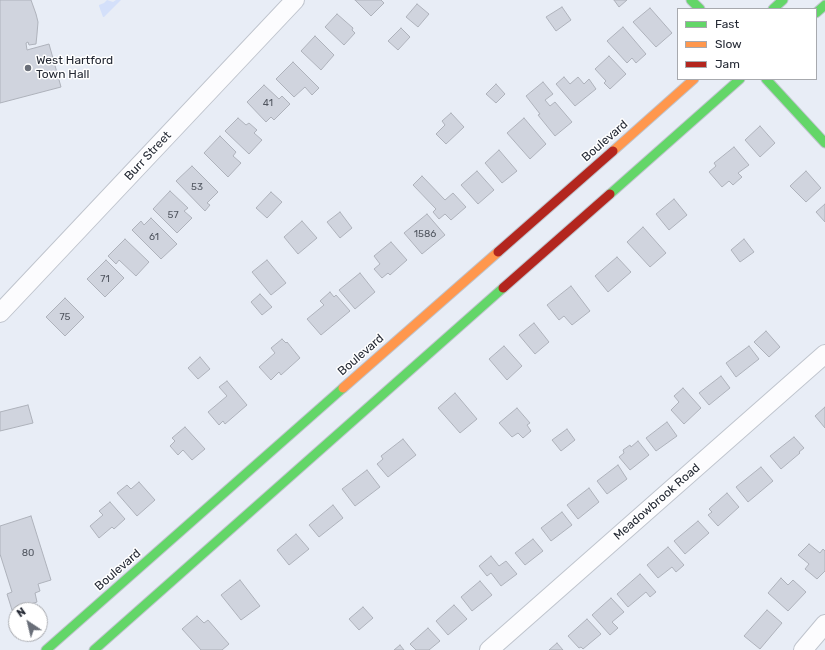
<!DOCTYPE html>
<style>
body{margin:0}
#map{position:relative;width:825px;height:650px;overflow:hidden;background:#e8edf6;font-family:Rubik,sans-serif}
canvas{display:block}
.legend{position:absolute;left:677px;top:8px;width:140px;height:72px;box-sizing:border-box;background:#fff;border:1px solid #a7a9ae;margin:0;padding:5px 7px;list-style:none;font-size:12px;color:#242934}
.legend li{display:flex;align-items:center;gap:8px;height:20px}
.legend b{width:20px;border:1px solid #a7a9ae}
.north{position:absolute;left:8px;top:602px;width:40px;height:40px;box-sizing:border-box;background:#fff;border:1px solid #a7a9ae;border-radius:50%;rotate:325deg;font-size:11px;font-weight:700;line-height:16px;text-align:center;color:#242934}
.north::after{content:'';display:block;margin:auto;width:14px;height:18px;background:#696e78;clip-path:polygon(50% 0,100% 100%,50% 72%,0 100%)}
</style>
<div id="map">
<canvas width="825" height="650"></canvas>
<ul class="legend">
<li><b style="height:5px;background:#63d668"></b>Fast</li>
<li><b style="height:5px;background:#ff974d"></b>Slow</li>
<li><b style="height:5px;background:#b3261e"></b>Jam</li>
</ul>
<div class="north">N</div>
</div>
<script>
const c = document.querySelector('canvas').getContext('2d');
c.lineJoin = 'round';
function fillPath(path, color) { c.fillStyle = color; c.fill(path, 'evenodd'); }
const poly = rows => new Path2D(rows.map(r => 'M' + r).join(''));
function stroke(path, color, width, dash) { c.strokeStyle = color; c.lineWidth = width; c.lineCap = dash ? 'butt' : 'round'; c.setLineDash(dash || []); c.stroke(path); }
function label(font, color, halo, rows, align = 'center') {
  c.font = font + ' Rubik,sans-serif'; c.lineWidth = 3; c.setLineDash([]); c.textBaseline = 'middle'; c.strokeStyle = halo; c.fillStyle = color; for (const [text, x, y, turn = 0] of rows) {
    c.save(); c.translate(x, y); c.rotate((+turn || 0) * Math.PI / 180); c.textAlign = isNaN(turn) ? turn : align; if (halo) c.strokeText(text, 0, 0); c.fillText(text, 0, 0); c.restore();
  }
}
fillPath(poly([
 [107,0,113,2,116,0,121,0,104,17,103,17,99,6,99,5,104,3]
]), '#d4e0fa');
const building = poly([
 [0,0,31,0,36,14,38,22,37,34,36,44,29,45,28,42,26,43,27,50,49,44,61,87,0,103,0,0],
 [355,0,381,0,384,3,371,16,355,0],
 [614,0,627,0,619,7,614,0],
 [417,4,429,14,418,27,406,17,417,4],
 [562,7,571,20,556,31,546,17,562,7],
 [650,8,672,33,656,47,633,22,650,8],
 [337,14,353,28,352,30,355,33,344,45,325,27,337,14],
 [623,27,646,54,636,63,632,58,627,63,607,41,623,27],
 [401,28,410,37,398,50,388,41,401,28],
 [315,36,334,55,321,70,301,51,315,36],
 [609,56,626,74,610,89,604,83,606,81,595,69,609,56],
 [293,62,319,88,312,95,305,87,294,97,276,79,293,62],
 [564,77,570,84,578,77,584,84,589,79,596,89,575,106,556,84,564,77],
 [543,82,553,94,545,100,550,106,555,102,572,122,555,136,538,115,540,114,526,96,543,82],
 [496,84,505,94,496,103,486,94,496,84],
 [264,85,279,99,282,96,290,104,274,120,271,117,266,122,247,102,264,85],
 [451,113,464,127,446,144,436,134,445,125,442,121,451,113],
 [238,118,246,125,249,123,257,130,254,133,262,140,249,154,225,131,238,118],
 [524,118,546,144,530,159,507,133,524,118],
 [760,126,775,143,760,157,745,140,760,126],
 [220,136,236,152,233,156,241,163,228,177,204,153,220,136],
 [734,147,749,165,738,173,742,177,733,185,729,181,722,187,709,172,716,166,714,163,734,147],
 [499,150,517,171,502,183,485,163,499,150],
 [192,166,218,192,207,203,210,205,205,211,176,181,192,166],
 [477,171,494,190,478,204,461,185,477,171],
 [806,171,821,188,806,202,790,186,806,171],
 [422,176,445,200,453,193,466,207,451,220,445,214,439,219,433,212,436,209,413,185,422,176],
 [170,191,188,208,184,211,192,218,177,233,153,209,170,191],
 [271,192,282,202,267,218,256,208,271,192],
 [674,199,687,215,669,230,656,214,674,199],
 [825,204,825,222,816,212,825,204],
 [340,212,352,228,340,238,327,222,340,212],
 [427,214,445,235,422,254,404,233,427,214],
 [151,218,177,244,161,259,132,230,141,221,144,225,151,218],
 [302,221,317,238,298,254,284,237,302,221],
 [643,227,666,253,650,267,627,242,643,227],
 [125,239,149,262,136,276,119,260,116,264,108,256,125,239],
 [744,239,754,252,740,262,731,250,744,239],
 [391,242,407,260,390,275,388,273,382,278,374,269,380,264,374,256,391,242],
 [617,257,631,272,608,292,595,276,617,257],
 [106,260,124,278,105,297,87,279,106,260],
 [267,260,286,283,271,295,252,272,267,260],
 [360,273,375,292,355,309,339,290,360,273],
 [571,286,590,311,572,325,564,316,559,320,547,305,571,286],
 [330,292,334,297,336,295,350,311,321,335,307,319,324,305,320,301,330,292],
 [260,294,272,307,262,315,251,302,260,294],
 [65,298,84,317,65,336,46,317,65,298],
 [534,323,549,342,535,354,519,335,534,323],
 [766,331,780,347,769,357,754,342,766,331],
 [282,339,286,343,287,342,300,358,281,375,279,372,271,380,259,367,275,353,271,348,282,339],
 [504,346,522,366,507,380,489,359,504,346],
 [749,346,759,359,736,377,726,363,749,346],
 [200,357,210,369,198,379,188,368,200,357],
 [721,376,730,388,709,405,699,393,721,376],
 [227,381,247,405,225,424,223,421,219,425,208,412,227,396,219,387,227,381],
 [683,388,701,408,684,424,671,410,679,402,674,396,683,388],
 [455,393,477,419,460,433,438,408,455,393],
 [28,405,33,423,0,431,0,412,28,405],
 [825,407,825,428,815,416,825,407],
 [517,408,530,423,527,425,531,431,523,438,518,433,512,437,499,423,517,408],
 [667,422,677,436,656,451,646,438,667,422],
 [185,427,205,449,192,460,183,450,178,455,170,446,175,441,172,438,185,427],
 [567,429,575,440,561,451,552,440,567,429],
 [794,437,804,448,799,452,800,453,781,469,770,456,794,437],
 [403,439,416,455,388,477,377,464,383,459,381,456,403,439],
 [638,441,649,455,630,470,619,457,624,453,623,450,630,445,631,447,638,441],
 [618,465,627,479,607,494,597,481,618,465],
 [761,467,773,481,748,502,736,487,761,467],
 [367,470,380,487,355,506,342,489,367,470],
 [139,482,155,500,137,516,117,493,127,485,131,489,139,482],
 [589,488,599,502,578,519,567,505,589,488],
 [727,493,739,507,718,526,708,515,712,512,709,509,727,493],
 [110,502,125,519,114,529,112,527,99,538,90,526,103,515,99,511,110,502],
 [333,505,343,518,319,537,309,525,333,505],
 [562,512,572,525,551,541,541,528,562,512],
 [31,516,51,580,38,584,40,591,35,593,37,602,12,610,7,594,12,592,0,554,0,526,31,516],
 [698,521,709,533,685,554,674,541,698,521],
 [296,534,309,549,289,565,277,550,296,534],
 [533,539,543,551,525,565,515,553,533,539],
 [809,544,820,553,823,549,825,551,825,571,817,579,805,569,809,564,798,555,809,544],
 [668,547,684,565,676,572,672,567,658,578,647,565,668,547],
 [491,556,499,566,506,561,517,574,501,586,491,573,487,576,479,566,491,556],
 [640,574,656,592,650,597,646,592,628,607,617,594,640,574],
 [781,578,788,585,793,580,806,592,788,611,768,593,781,578],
 [240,580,260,606,241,620,221,595,240,580],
 [480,581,492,595,472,611,461,597,480,581],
 [611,598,624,612,612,622,618,628,610,635,592,615,611,598],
 [454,605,467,619,448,635,436,621,454,605],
 [363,607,373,618,359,630,349,619,363,607],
 [767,610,782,623,760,649,744,636,767,610],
 [197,616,204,623,208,620,229,644,222,650,201,650,182,629,197,616],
 [587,619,601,634,583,649,581,647,579,648,568,636,587,619],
 [428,628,440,641,429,650,416,650,410,644,428,628],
 [557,643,563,650,549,650,557,643],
 [400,645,404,650,394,650,400,645]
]);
fillPath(building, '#d0d4de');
stroke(building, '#aeb2bb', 1);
const street = poly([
 [0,313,295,0],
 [489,650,825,354],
 [803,650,825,624]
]);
const fast = poly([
 [691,0,700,9],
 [773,9,783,0],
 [816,13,825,5],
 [766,79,825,143],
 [610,194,740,79],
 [46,650,343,388],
 [94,650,503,288]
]);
const slow = poly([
 [613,151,694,79],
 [343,388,498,252]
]);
const jam = poly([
 [498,252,613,151],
 [503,288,610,194]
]);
stroke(street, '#bfc4cd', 20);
stroke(fast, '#bfc4cd', 11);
stroke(slow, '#bfc4cd', 11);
stroke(jam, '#bfc4cd', 11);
stroke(street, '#fcfcfe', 18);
stroke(fast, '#63d668', 9);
stroke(slow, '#ff974d', 9);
stroke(jam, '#b3261e', 9);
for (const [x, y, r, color] of [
 [28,68,4,"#696e78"]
]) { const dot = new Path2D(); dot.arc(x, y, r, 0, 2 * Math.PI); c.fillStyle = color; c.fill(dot); stroke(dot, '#fff', 1.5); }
label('10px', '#50555f', null, [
 ["41",268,103],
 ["53",197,187],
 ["57",173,215],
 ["1586",425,234],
 ["61",154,237],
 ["71",105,279],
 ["75",65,317],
 ["80",28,553]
]);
label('12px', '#242934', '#fff', [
 ["West Hartford",36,61],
 ["Town Hall",36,75]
], 'left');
label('12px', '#242934', '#fff', [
 ["Boulevard",605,141,-41],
 ["Burr Street",148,156,-47],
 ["Boulevard",361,355,-41],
 ["Meadowbrook Road",657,502,-41],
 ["Boulevard",118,570,-41]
]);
</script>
